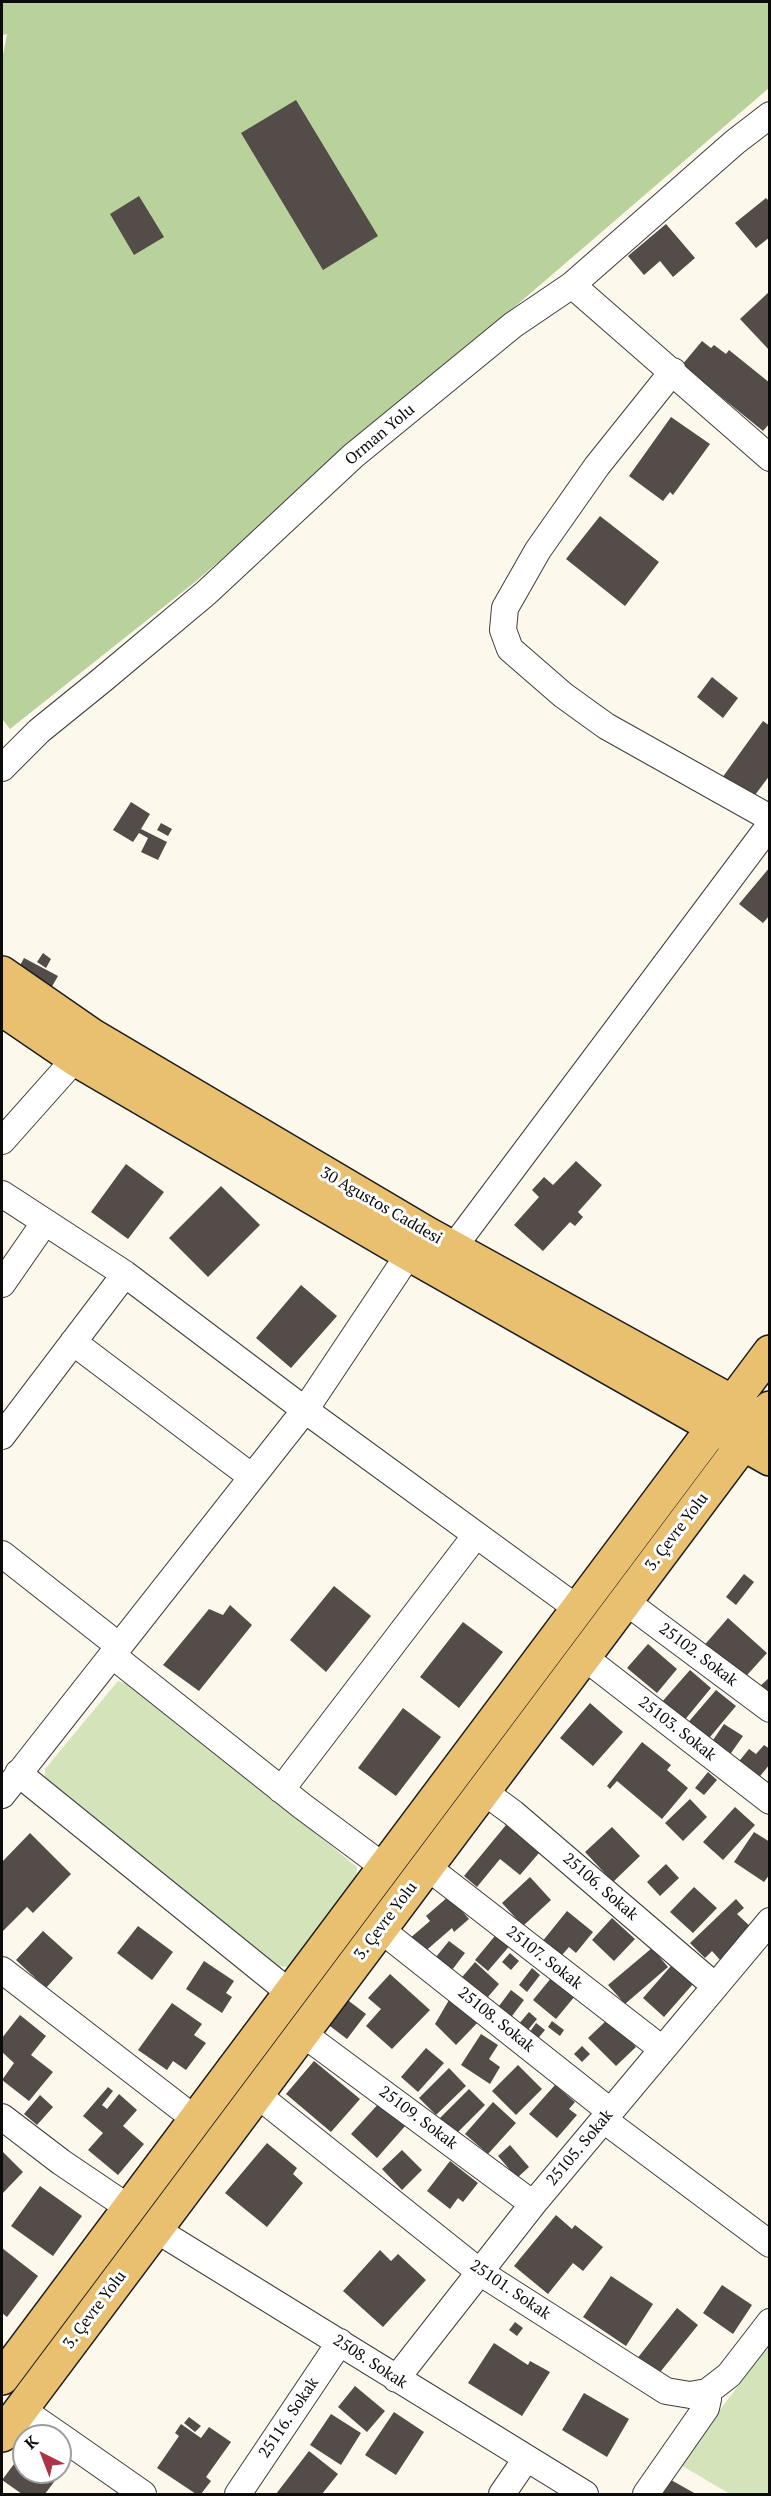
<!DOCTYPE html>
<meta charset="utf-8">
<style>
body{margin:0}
#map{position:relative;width:771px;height:2496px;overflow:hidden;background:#fdf8ec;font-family:"PT Serif",serif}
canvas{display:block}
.frame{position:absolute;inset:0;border:3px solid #0b0b0b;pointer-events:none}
.north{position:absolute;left:12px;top:2424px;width:60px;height:60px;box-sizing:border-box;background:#fff;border:2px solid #9d9d9d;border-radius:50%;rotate:318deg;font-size:16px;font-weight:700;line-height:24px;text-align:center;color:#0b0b0b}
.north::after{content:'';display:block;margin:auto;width:21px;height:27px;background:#ab3446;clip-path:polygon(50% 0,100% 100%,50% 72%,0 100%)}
</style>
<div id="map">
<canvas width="771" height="2496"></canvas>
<div class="frame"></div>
<div class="north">K</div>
</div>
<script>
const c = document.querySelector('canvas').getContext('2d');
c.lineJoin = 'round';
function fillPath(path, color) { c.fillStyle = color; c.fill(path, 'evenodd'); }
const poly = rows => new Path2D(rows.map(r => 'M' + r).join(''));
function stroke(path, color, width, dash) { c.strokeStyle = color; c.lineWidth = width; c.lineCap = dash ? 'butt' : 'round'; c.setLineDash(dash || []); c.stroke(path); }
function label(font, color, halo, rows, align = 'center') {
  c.font = font + ' "PT Serif",serif'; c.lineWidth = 6; c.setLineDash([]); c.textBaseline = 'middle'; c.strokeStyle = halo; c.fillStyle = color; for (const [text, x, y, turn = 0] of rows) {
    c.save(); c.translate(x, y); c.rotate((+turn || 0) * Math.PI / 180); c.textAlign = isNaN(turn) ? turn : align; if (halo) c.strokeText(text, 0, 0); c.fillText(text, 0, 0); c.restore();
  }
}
fillPath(poly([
 [118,1681,138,1688,357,1867,356,1879,290,1967,274,1966,45,1785,45,1769],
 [769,2345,769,2494,730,2494,679,2464]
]), '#d3e3ba');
fillPath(poly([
 [2,2,769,2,769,88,195,582,10,729,2,719,2,60,7,34,2,35]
]), '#b9d29b');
fillPath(poly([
 [296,100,378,236,323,270,241,133],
 [139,196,164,237,134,255,110,214],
 [766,198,770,202,770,237,756,248,735,223],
 [666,224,695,258,673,277,660,261,644,275,628,256],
 [770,291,770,351,740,319],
 [702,341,711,348,714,345,726,354,729,350,770,383,770,423,763,431,682,365],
 [671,417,710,444,673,495,670,492,663,501,629,476],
 [600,516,659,562,625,606,566,559],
 [712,677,738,698,723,718,697,697],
 [763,721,770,726,770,775,752,799,722,778],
 [131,802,150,814,141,829,167,842,158,860,141,852,148,838,139,833,133,842,113,830],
 [161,823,172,829,168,836,157,830],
 [770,867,770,915,763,923,739,904],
 [43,953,51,959,46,968,37,962],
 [24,958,58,976,50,990,16,973],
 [576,1161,602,1185,578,1212,583,1217,575,1226,570,1222,543,1251,514,1225,539,1197,532,1190,544,1177,553,1185],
 [126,1164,164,1192,128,1239,91,1212],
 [221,1186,260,1225,208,1277,169,1238],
 [301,1285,337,1316,291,1368,256,1338],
 [744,1574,754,1582,736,1605,726,1597],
 [334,1586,371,1616,326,1672,290,1640],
 [230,1605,252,1625,199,1691,163,1665,209,1609,223,1615],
 [728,1618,767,1653,739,1684,701,1649],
 [463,1622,503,1652,459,1708,420,1677],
 [648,1644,677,1669,657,1693,627,1668],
 [690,1670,711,1688,683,1722,661,1703],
 [770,1677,770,1700,758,1688],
 [716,1690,736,1706,705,1743,685,1726],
 [590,1703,623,1732,593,1766,560,1738],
 [403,1708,441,1737,396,1796,358,1768],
 [724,1724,743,1736,729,1756,711,1743],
 [642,1742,671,1765,667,1770,688,1788,662,1819,617,1781,610,1789,607,1786],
 [764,1745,770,1749,770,1764,756,1781,736,1765,749,1749,756,1754],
 [708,1772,717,1780,704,1795,695,1788],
 [690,1799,707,1817,683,1841,665,1823],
 [735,1807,755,1825,723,1860,703,1842],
 [506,1825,539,1853,520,1875,500,1859,477,1887,464,1876],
 [612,1827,640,1856,613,1882,585,1852],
 [754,1832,770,1842,770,1874,764,1882,734,1862],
 [30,1833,71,1874,33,1913,27,1907,2,1932,2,1862],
 [666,1864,679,1878,660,1896,647,1882],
 [530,1877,551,1900,523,1926,502,1903],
 [694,1887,717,1908,693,1933,670,1912],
 [449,1896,469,1919,454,1932,452,1928,422,1954,409,1939,430,1921,426,1916],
 [736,1899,744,1908,737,1914,753,1929,721,1961,712,1951,705,1958,690,1943],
 [567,1911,593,1932,576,1953,569,1947,555,1963,537,1948],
 [612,1918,635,1939,614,1961,592,1940],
 [138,1926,173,1952,152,1980,117,1953],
 [43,1931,73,1958,46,1988,16,1960],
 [499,1931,512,1943,488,1971,475,1960],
 [449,1941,465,1953,452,1970,436,1957],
 [652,1948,668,1967,625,2004,608,1985],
 [510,1953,519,1961,511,1970,502,1962],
 [204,1961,234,1981,226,1993,232,1997,222,2013,186,1989],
 [475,1962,499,1984,482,2004,457,1983],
 [671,1966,693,1984,664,2017,643,1998],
 [532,1968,540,1975,527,1992,519,1985],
 [390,1974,430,2010,392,2049,366,2026,381,2009,368,1998],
 [552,1977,575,1996,556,2019,533,2000],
 [511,1990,524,2000,506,2024,493,2014],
 [341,1995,366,2014,347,2039,322,2020],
 [449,2000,480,2020,456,2045,435,2024],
 [172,2003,202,2024,194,2035,206,2043,186,2070,173,2061,167,2070,138,2050],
 [529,2012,537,2019,527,2031,518,2025],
 [20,2015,46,2036,31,2055,53,2072,29,2101,2,2080,14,2063,2,2052,2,2038],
 [609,2018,636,2047,616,2066,588,2038],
 [552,2021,564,2030,560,2036,548,2027],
 [536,2023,545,2030,535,2042,527,2036],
 [481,2034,498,2045,489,2059,500,2067,490,2084,461,2065],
 [582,2046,590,2054,582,2062,574,2054],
 [426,2048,444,2063,418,2092,401,2077],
 [314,2061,360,2099,331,2132,286,2094],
 [518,2065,542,2089,516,2115,492,2091],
 [449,2068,466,2086,436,2115,419,2098],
 [555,2085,575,2102,569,2109,577,2115,557,2138,529,2114],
 [108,2087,113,2091,102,2105,107,2109,119,2094,137,2110,123,2126,144,2144,118,2175,88,2150,103,2133,83,2116],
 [469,2089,485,2105,456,2134,440,2118],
 [40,2095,53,2107,37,2125,24,2114],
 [380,2102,406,2125,377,2158,351,2134],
 [493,2102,516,2123,488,2154,465,2134],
 [267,2143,297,2168,293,2174,303,2183,267,2227,225,2193],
 [510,2145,529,2167,517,2178,498,2156],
 [402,2150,422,2170,402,2190,382,2169],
 [2,2151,23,2172,2,2194],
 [450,2161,478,2183,463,2202,458,2198,450,2209,427,2191],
 [40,2186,82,2216,53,2256,11,2226],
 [556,2215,572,2229,575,2225,603,2247,583,2271,573,2263,548,2294,514,2266],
 [2,2248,38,2276,7,2317,2,2313],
 [380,2250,391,2261,398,2254,426,2280,383,2327,343,2291],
 [611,2276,653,2304,626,2346,583,2317],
 [722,2285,752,2305,733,2334,703,2313],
 [677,2308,698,2325,657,2376,636,2360],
 [515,2322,523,2328,517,2336,509,2330],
 [494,2343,528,2365,530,2361,550,2372,522,2416,468,2383],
 [355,2386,385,2411,367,2432,338,2407],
 [584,2393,629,2419,607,2457,562,2430],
 [394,2412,424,2432,396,2475,365,2455],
 [331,2414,361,2433,341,2465,310,2445],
 [189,2417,201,2426,195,2432,184,2423],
 [181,2424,201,2438,209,2427,231,2442,206,2477,211,2481,201,2494,196,2494,157,2468,179,2436,175,2433],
 [24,2444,24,2472,60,2472,60,2451,71,2459,45,2494,22,2494,2,2480,17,2460,14,2457],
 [309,2451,338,2474,322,2494,276,2494],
 [671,2480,696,2494,662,2494]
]), '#534c49');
const minor = poly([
 [572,285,770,458],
 [673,371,597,466,538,550,505,608,503,630,510,649,563,695,606,726,770,818],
 [2,768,39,731,102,680,206,593,353,456,513,325,572,285,735,142,770,115],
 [2,1141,75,1059],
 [2,1194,125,1274,305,1410,578,1609],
 [453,1248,770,825],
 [2,1284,45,1222],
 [73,1342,252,1477],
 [2,1436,125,1274],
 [2,1554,119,1646],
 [625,1601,770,1709],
 [112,1655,302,1806,384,1867],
 [584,1657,770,1801],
 [18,1773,290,1993],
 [281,1790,476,1535],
 [483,1791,513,1813,715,1986],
 [2,1795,305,1410,409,1254],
 [426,1866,662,2049],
 [380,1929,611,2112],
 [2,1970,195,2119],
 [302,2033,533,2204],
 [255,2093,481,2273,666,2391,690,2395,707,2392,729,2375,770,2322],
 [2,2117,61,2162,129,2208],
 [604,2120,770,2244],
 [155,2229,585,2494],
 [396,2379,533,2204,770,1921],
 [21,2409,60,2436],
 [60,2436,143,2494],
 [238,2494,340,2342],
 [502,2494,526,2459],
 [646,2494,706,2408,708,2399,707,2392]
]);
const major = poly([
 [2,973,93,1036,426,1233,752,1413],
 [2,1009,75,1059,409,1254,770,1459],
 [2,2378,770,1352],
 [2,2435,770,1408]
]);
stroke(minor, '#3e3e3e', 28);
stroke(major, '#1c1c1c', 36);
stroke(minor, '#fff', 26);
stroke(major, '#e9bf70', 33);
label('16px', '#0b0b0b', '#fff', [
 ["Orman Yolu",380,435,-40],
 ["30 Agustos Caddesi",381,1206,30],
 ["3. Çevre Yolu",677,1532,-53],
 ["25102. Sokak",698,1655,37],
 ["25103. Sokak",677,1729,38],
 ["25106. Sokak",600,1887,41],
 ["3. Çevre Yolu",386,1921,-53],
 ["25107. Sokak",544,1958,38],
 ["25108. Sokak",496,2020,39],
 ["25109. Sokak",418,2118,37],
 ["25105. Sokak",580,2148,-50],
 ["25101. Sokak",510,2290,34],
 ["3. Çevre Yolu",95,2310,-53],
 ["2508. Sokak",370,2362,33],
 ["25116. Sokak",289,2418,-56]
]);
</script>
